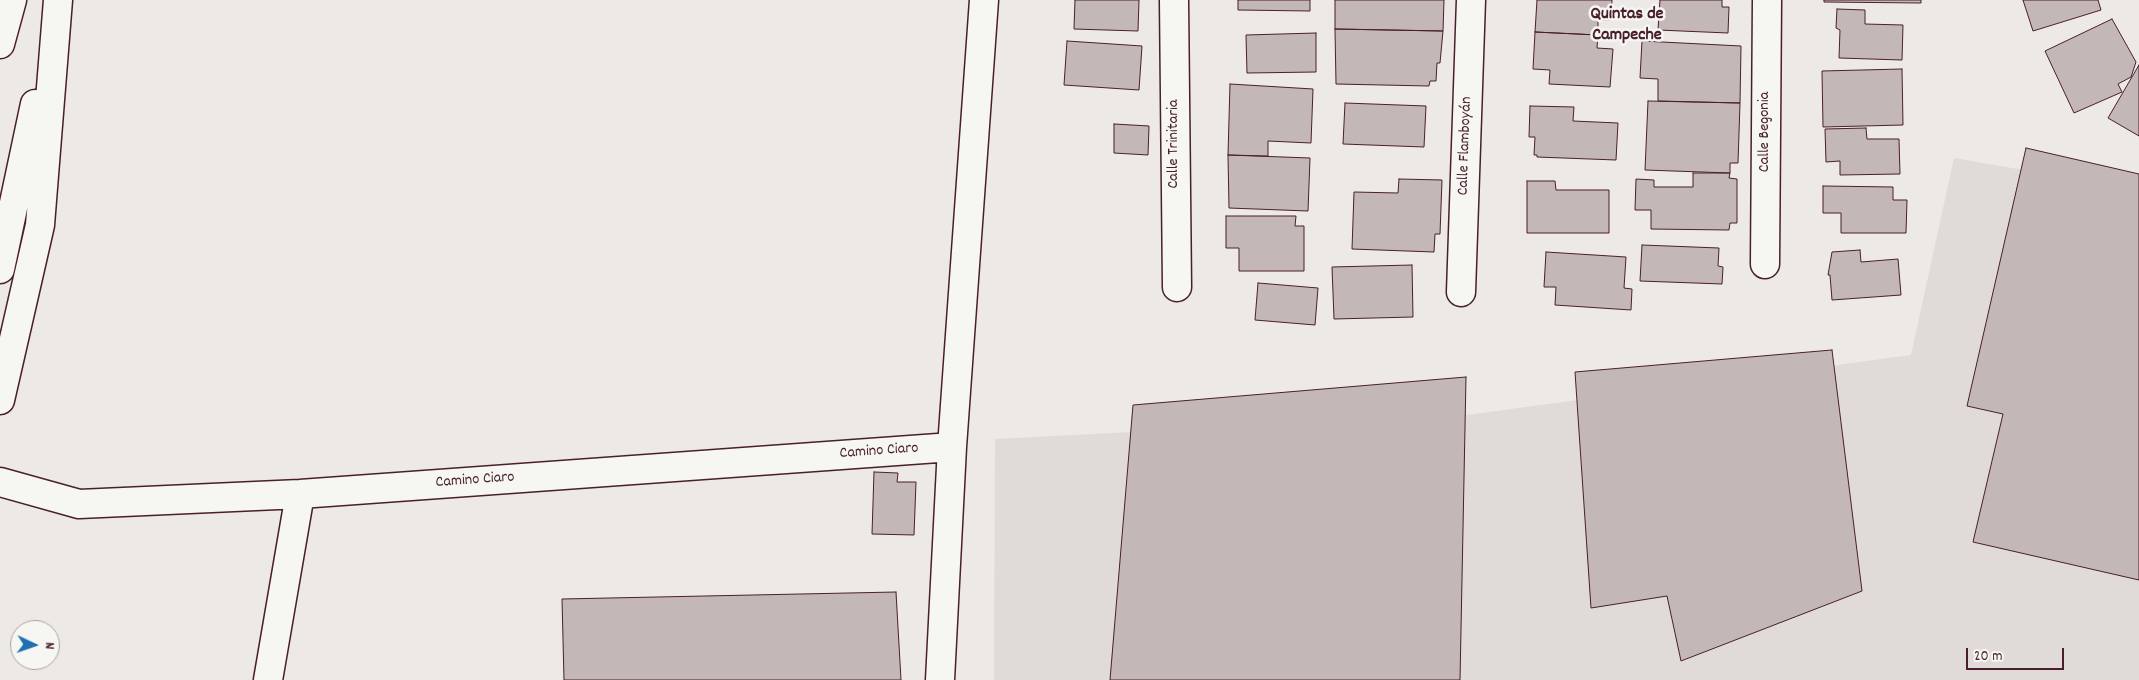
<!DOCTYPE html>
<meta charset="utf-8">
<style>
body{margin:0}
#map{position:relative;width:2139px;height:680px;overflow:hidden;background:#ece9e6;font-family:Dekko,sans-serif}
canvas{display:block}
.north{position:absolute;left:10px;top:620px;width:50px;height:50px;box-sizing:border-box;background:#f6f6f2;border:1px solid #b1a0a2;border-radius:50%;rotate:93deg;font-size:14px;font-weight:700;line-height:20px;text-align:center;color:#4a1f2b}
.north::after{content:'';display:block;margin:auto;width:18px;height:22px;background:#1f6fb2;clip-path:polygon(50% 0,100% 100%,50% 72%,0 100%)}
.scale{position:absolute;left:1966px;top:648px;width:98px;height:22px;box-sizing:border-box;border:2px solid #4a1f2b;border-top:0;padding-left:6px;font-size:15px;line-height:18px;white-space:nowrap;color:#4a1f2b;-webkit-text-stroke:4px #f6f6f2;paint-order:stroke}
</style>
<div id="map">
<canvas width="2139" height="680"></canvas>
<div class="north">N</div>
<div class="scale">20 m</div>
</div>
<script>
const c = document.querySelector('canvas').getContext('2d');
c.lineJoin = 'round';
function fillPath(path, color) { c.fillStyle = color; c.fill(path, 'evenodd'); }
const poly = rows => new Path2D(rows.map(r => 'M' + r).join(''));
function stroke(path, color, width, dash) { c.strokeStyle = color; c.lineWidth = width; c.lineCap = dash ? 'butt' : 'round'; c.setLineDash(dash || []); c.stroke(path); }
function label(font, color, halo, rows, align = 'center') {
  c.font = font + ' Dekko,sans-serif'; c.lineWidth = 5; c.setLineDash([]); c.textBaseline = 'middle'; c.strokeStyle = halo; c.fillStyle = color; for (const [text, x, y, turn = 0] of rows) {
    c.save(); c.translate(x, y); c.rotate((+turn || 0) * Math.PI / 180); c.textAlign = isNaN(turn) ? turn : align; if (halo) c.strokeText(text, 0, 0); c.fillText(text, 0, 0); c.restore();
  }
}
fillPath(poly([
 [1954,158,2139,190,2139,680,994,680,995,439,1467,415,1911,355]
]), '#e0dad8');
const building = poly([
 [1075,0,1139,0,1138,31,1074,29,1075,0],
 [1238,0,1310,0,1310,11,1238,10,1238,0],
 [1335,0,1444,0,1443,31,1335,29,1335,0],
 [1537,0,1612,0,1611,20,1598,20,1598,35,1535,32,1537,0],
 [1660,0,1722,0,1722,7,1729,7,1728,33,1658,30,1660,0],
 [1824,0,1921,0,1921,3,1824,2,1824,0],
 [2023,0,2098,0,2101,10,2033,31,2023,0],
 [1837,9,1865,10,1865,24,1903,25,1902,60,1839,58,1840,30,1836,28,1837,9],
 [2112,19,2136,62,2131,77,2118,84,2122,92,2074,113,2045,51,2112,19],
 [1335,29,1443,31,1440,63,1437,63,1436,81,1430,81,1429,86,1336,84,1335,29],
 [1535,32,1598,35,1597,48,1613,49,1610,87,1549,84,1550,70,1533,69,1535,32],
 [1316,33,1316,72,1247,73,1246,35,1316,33],
 [1067,41,1142,46,1139,90,1064,85,1067,41],
 [1642,41,1741,46,1740,103,1658,101,1658,79,1640,78,1642,41],
 [2139,65,2139,136,2108,118,2139,65],
 [1902,69,1903,125,1823,127,1822,71,1902,69],
 [1230,84,1313,89,1311,143,1268,141,1268,156,1228,155,1230,84],
 [1648,101,1740,103,1738,163,1730,163,1730,173,1645,170,1648,101],
 [1345,103,1426,106,1424,147,1343,144,1345,103],
 [1530,106,1574,107,1573,121,1618,123,1616,160,1537,157,1537,155,1534,155,1535,137,1529,137,1530,106],
 [1114,124,1149,126,1148,155,1114,153,1114,124],
 [1866,128,1867,139,1899,139,1900,174,1840,175,1840,161,1826,162,1825,129,1866,128],
 [2026,148,2139,174,2139,580,1973,542,2003,414,1967,406,2026,148],
 [1228,155,1310,158,1308,211,1229,208,1228,155],
 [1693,173,1730,173,1729,178,1737,179,1737,223,1730,223,1729,230,1651,229,1651,210,1635,210,1636,179,1654,180,1654,187,1693,187,1693,173],
 [1399,179,1442,180,1440,234,1435,234,1434,252,1352,249,1354,192,1398,193,1399,179],
 [1527,181,1555,181,1556,190,1609,190,1609,233,1527,233,1527,181],
 [1823,186,1893,187,1893,200,1907,200,1906,233,1841,233,1841,213,1823,213,1823,186],
 [1226,216,1296,216,1295,226,1304,226,1304,271,1239,271,1239,248,1226,248,1226,216],
 [1642,245,1719,248,1718,266,1723,267,1722,284,1640,281,1642,245],
 [1860,250,1861,262,1898,259,1901,295,1832,300,1830,275,1828,275,1832,252,1860,250],
 [1546,252,1626,257,1624,288,1632,289,1631,310,1555,305,1556,287,1544,287,1546,252],
 [1412,265,1413,317,1334,319,1332,267,1412,265],
 [1258,283,1318,288,1315,325,1255,320,1258,283],
 [1832,350,1862,591,1681,661,1667,596,1591,608,1575,372,1832,350],
 [1466,377,1460,680,1110,680,1133,405,1466,377],
 [874,472,898,473,897,482,916,482,914,535,872,534,874,472],
 [896,592,901,680,564,680,562,599,896,592]
]);
fillPath(building, '#c4b7b7');
stroke(building, '#4a1f2b', 1);
const minor = poly([
 [1174,0,1177,287],
 [1765,264,1767,0],
 [0,269,35,104],
 [1461,292,1471,0],
 [0,400,40,225,58,0],
 [0,482,79,504,300,494,952,447],
 [268,680,300,494],
 [940,680,952,447,984,0]
]);
const motorway = poly([
 [0,44,12,0]
]);
stroke(minor, '#4a1f2b', 31);
stroke(motorway, '#4a1f2b', 31);
stroke(minor, '#f6f6f2', 28);
stroke(motorway, '#f6f6f2', 28);
label('16px', '#4a1f2b', '#f6f6f2', [
 ["Calle Begonia",1766,132,-90],
 ["Calle Trinitaria",1175,144,-90],
 ["Calle Flamboyán",1466,146,-88],
 ["Camino Ciaro",879,452,-4],
 ["Camino Ciaro",475,481,-4]
]);
label('bold 18px', '#4a1f2b', '#f6f6f2', [
 ["Quintas de",1627,16],
 ["Campeche",1627,37]
]);
</script>
